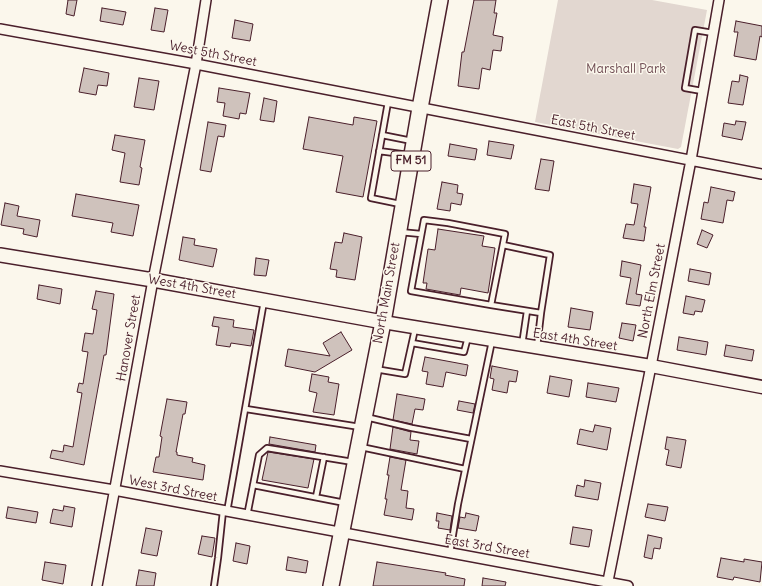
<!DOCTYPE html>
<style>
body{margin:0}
canvas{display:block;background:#fbf7ec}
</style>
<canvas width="762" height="586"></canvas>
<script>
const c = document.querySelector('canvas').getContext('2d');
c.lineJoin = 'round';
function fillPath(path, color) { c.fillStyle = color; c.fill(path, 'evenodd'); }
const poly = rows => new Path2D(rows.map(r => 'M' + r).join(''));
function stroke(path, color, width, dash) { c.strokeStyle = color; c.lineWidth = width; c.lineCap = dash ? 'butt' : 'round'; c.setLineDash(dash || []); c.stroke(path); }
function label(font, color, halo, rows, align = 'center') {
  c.font = font + ' Delius,sans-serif'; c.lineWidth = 3; c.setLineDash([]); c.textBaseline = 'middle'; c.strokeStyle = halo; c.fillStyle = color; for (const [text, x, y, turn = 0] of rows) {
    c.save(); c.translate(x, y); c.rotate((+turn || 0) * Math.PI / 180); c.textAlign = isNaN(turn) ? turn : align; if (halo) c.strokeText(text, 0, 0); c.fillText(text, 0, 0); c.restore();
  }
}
fillPath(poly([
 [558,0,652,0,707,10,681,147,678,149,535,122]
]), '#e2d7d0');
const building = poly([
 [68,0,77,0,74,16,66,14,68,0],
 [474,0,496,0,494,13,497,13,493,35,503,37,501,51,493,50,490,70,482,68,479,89,458,86,462,52,464,52,474,0],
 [102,8,126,12,123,25,100,21,102,8],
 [155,8,168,10,164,32,151,30,155,8],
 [235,20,253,24,250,41,232,38,235,20],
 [736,21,762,26,762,37,760,36,756,60,734,56,738,32,734,32,736,21],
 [84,68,109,73,107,86,98,85,96,95,79,92,84,68],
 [740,75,748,77,743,105,728,103,732,81,739,82,740,75],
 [139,78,159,81,154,110,134,107,139,78],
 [219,88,250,93,246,114,240,113,239,119,223,116,225,103,217,102,219,88],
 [264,98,277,101,274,122,260,120,264,98],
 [309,117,353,125,354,117,377,121,363,197,336,192,343,156,303,149,309,117],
 [736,121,746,122,742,140,722,136,724,123,735,125,736,121],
 [208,122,226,125,224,137,218,136,211,172,200,170,208,122],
 [115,135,145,140,140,167,142,168,139,185,120,182,125,153,112,150,115,135],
 [489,141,514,145,511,159,487,155,489,141],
 [450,144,477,149,475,160,448,156,450,144],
 [541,159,554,161,549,191,535,189,541,159],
 [442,182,458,185,457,193,463,194,461,205,451,203,450,211,437,209,442,182],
 [634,184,651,187,644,227,646,227,644,241,623,238,626,224,634,225,638,204,631,203,634,184],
 [711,187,735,192,733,201,727,200,723,223,701,219,704,202,708,203,711,187],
 [76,194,139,205,133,236,111,232,113,223,72,216,76,194],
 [5,203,19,206,17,216,40,220,37,237,23,234,24,229,1,225,5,203],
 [438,229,484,236,482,246,495,248,488,293,461,288,460,295,426,289,427,283,423,283,428,249,435,250,438,229],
 [702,230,713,235,707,248,697,244,702,230],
 [344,233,362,237,355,280,336,277,337,270,330,269,335,242,342,243,344,233],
 [183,237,195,239,194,245,217,249,213,267,179,260,183,237],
 [256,258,269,260,266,276,254,275,256,258],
 [622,261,641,265,636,294,642,295,640,306,626,304,631,278,620,276,622,261],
 [690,269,711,273,709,285,688,281,690,269],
 [39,285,62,289,60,304,37,299,39,285],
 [96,291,114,294,106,355,104,355,84,465,50,458,52,450,63,452,64,445,73,447,82,393,77,392,79,383,83,384,88,352,82,351,85,333,93,334,97,310,92,309,96,291],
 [686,296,705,300,702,312,695,311,694,315,683,313,686,296],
 [571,308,593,312,590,330,568,327,571,308],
 [214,317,234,320,233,327,254,330,251,346,231,343,230,347,216,345,219,327,212,326,214,317],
 [622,323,636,325,633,341,619,338,622,323],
 [341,332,352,350,315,372,285,366,288,349,330,356,323,343,341,332],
 [679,337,708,342,706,355,677,350,679,337],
 [726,345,754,350,752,361,724,356,726,345],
 [425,357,468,365,466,376,446,372,443,387,426,384,428,372,422,371,425,357],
 [492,366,518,371,516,382,509,381,507,393,492,390,494,379,490,378,492,366],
 [312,374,329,377,328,382,339,384,334,415,313,412,317,393,309,391,312,374],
 [550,376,572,380,569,397,547,393,550,376],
 [588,383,619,388,616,402,586,397,588,383],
 [397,394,425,399,423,410,415,409,412,424,393,420,397,394],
 [167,399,187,402,185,414,183,414,176,452,177,452,177,455,193,458,192,462,205,465,203,480,153,472,156,457,159,457,162,437,160,436,167,399],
 [459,401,475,404,473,413,457,410,459,401],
 [595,425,611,428,607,450,577,444,580,429,593,432,595,425],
 [393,427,411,432,410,440,419,441,417,454,390,449,393,427],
 [270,437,316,445,315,452,269,444,270,437],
 [667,437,686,440,681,468,666,465,669,450,665,449,667,437],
 [268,452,314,459,308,488,262,480,268,452],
 [390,457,406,460,401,490,408,491,406,508,414,509,412,520,384,515,387,499,385,499,389,475,387,475,390,457],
 [585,480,601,483,598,500,575,496,577,485,584,487,585,480],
 [648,504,668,507,665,521,645,517,648,504],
 [64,506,75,508,72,527,50,523,53,509,63,511,64,506],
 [8,507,38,512,36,523,6,518,8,507],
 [437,513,452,516,450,530,438,528,439,521,436,521,437,513],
 [466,513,479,516,476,531,458,528,460,517,465,518,466,513],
 [573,527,592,530,589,547,570,544,573,527],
 [146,528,162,531,157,556,141,553,146,528],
 [648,535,662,538,660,549,654,548,652,559,644,557,648,535],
 [202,536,215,538,212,557,198,554,202,536],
 [236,543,250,546,247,564,233,561,236,543],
 [288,557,308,561,306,573,286,570,288,557],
 [721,558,744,562,744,559,762,562,760,582,734,577,733,580,717,577,721,558],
 [45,562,66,565,63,584,42,580,45,562],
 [377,562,446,573,445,575,465,579,464,586,373,586,377,562],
 [139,570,156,573,154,586,136,586,139,570],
 [483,578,506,582,505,586,482,586,483,578]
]);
fillPath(building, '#cfc2bc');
stroke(building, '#4a1f2b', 1);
const service = poly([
 [702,91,685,88,695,30,713,33],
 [388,102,371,198,400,204],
 [382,135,412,141],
 [379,151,409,155],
 [400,232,421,234],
 [491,305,505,234,448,223,424,220,411,291,491,305,541,313,550,255,503,245],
 [412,343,464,352,468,337],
 [522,345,527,311],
 [537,347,541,313],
 [375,369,405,374,415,329],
 [246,409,360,427],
 [366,417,412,428,471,439],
 [361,447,465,469],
 [253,485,345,503],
 [316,497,324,457],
 [227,512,264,301],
 [247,516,259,455,267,448,353,462],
 [450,553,458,504,492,341],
 [214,586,218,558,223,511]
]);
const minor = poly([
 [0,29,196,64,762,174],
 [0,471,114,490,628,586],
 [97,586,153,280,196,64,206,0],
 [607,586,651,366,691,160,719,0]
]);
const tertiary = poly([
 [383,322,651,366,762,387]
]);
const secondary = poly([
 [0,255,153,280,383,322]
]);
const primary = poly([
 [331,586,383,322,420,108,440,0]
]);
stroke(service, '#4a1f2b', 8);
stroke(minor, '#4a1f2b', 12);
stroke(tertiary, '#4a1f2b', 15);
stroke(secondary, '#4a1f2b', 16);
stroke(primary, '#4a1f2b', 18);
stroke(service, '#fbf7ec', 4.5);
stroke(minor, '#fbf7ec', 9);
stroke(tertiary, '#fbf7ec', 12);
stroke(secondary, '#fbf7ec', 13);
stroke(primary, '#fbf7ec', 15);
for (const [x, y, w] of [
 [411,161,40]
]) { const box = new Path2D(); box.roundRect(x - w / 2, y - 10, w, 20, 3); c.fillStyle = '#fbf7ec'; c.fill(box); stroke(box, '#4a1f2b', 1); }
label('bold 12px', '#4a1f2b', null, [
 ["FM 51",411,161]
]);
label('13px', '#4a1f2b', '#fbf7ec', [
 ["West 5th Street",213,54,11],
 ["East 5th Street",593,128,11],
 ["West 4th Street",192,287,10],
 ["North Elm Street",652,291,-79],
 ["North Main Street",387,293,-80],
 ["Hanover Street",129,338,-80],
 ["East 4th Street",575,340,9],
 ["West 3rd Street",173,489,11],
 ["East 3rd Street",487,547,10]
]);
label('13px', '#704d54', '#fbf7ec', [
 ["Marshall Park",626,69]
]);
</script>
